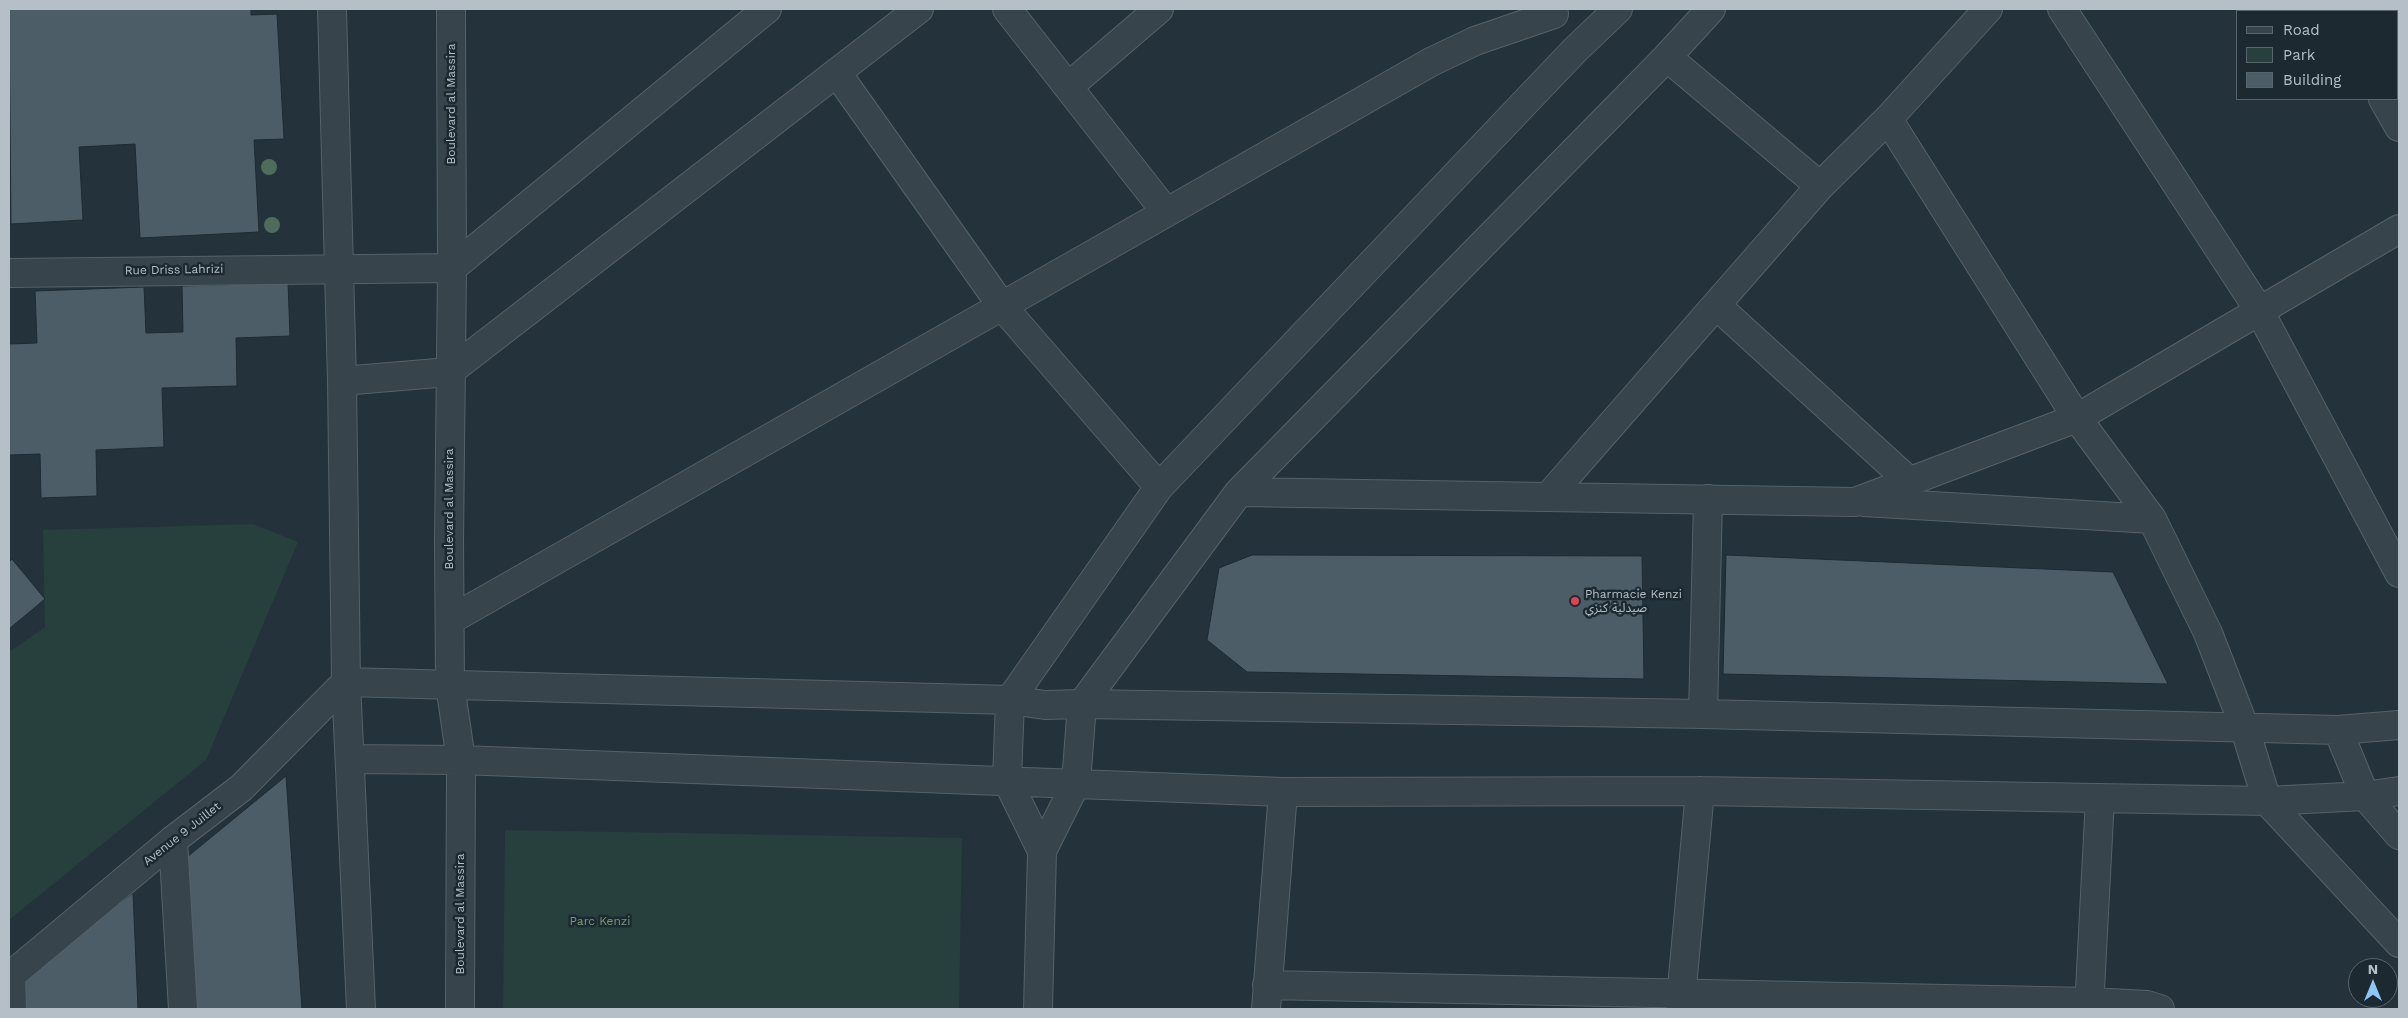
<!DOCTYPE html>
<meta charset="utf-8">
<style>
body{margin:0}
#map{position:relative;width:2408px;height:1018px;overflow:hidden;background:#24323c;font-family:"Work Sans",sans-serif}
canvas{display:block}
.frame{position:absolute;inset:0;border:10px solid #b4bfc7;pointer-events:none}
.legend{position:absolute;left:2236px;top:10px;width:162px;height:90px;box-sizing:border-box;background:#1d2931;border:1px solid #59656d;margin:0;padding:6px 9px;list-style:none;font-size:15px;color:#b4bfc7}
.legend li{display:flex;align-items:center;gap:10px;height:25px}
.legend b{width:25px;border:1px solid #59656d}
.north{position:absolute;left:2348px;top:958px;width:50px;height:50px;box-sizing:border-box;background:#1d2931;border:1px solid #59656d;border-radius:50%;rotate:0deg;font-size:14px;font-weight:700;line-height:20px;text-align:center;color:#b4bfc7}
.north::after{content:'';display:block;margin:auto;width:18px;height:22px;background:#8dc6f4;clip-path:polygon(50% 0,100% 100%,50% 72%,0 100%)}
</style>
<div id="map">
<canvas width="2408" height="1018"></canvas>
<div class="frame"></div>
<ul class="legend">
<li><b style="height:6px;background:#38444c"></b>Road</li>
<li><b style="height:14px;background:#273f3d"></b>Park</li>
<li><b style="height:14px;background:#4d5d67"></b>Building</li>
</ul>
<div class="north">N</div>
</div>
<script>
const c = document.querySelector('canvas').getContext('2d');
c.lineJoin = 'round';
function fillPath(path, color) { c.fillStyle = color; c.fill(path, 'evenodd'); }
const poly = rows => new Path2D(rows.map(r => 'M' + r).join(''));
function stroke(path, color, width, dash) { c.strokeStyle = color; c.lineWidth = width; c.lineCap = dash ? 'butt' : 'round'; c.setLineDash(dash || []); c.stroke(path); }
function label(font, color, halo, rows, align = 'center') {
  c.font = font + ' "Work Sans","Noto Sans Arabic",sans-serif'; c.lineWidth = 5; c.setLineDash([]); c.textBaseline = 'middle'; c.strokeStyle = halo; c.fillStyle = color; for (const [text, x, y, turn = 0] of rows) {
    c.save(); c.translate(x, y); c.rotate((+turn || 0) * Math.PI / 180); c.textAlign = isNaN(turn) ? turn : align; if (halo) c.strokeText(text, 0, 0); c.fillText(text, 0, 0); c.restore();
  }
}
fillPath(poly([
 [253,524,298,542,206,760,9,920,9,652,45,627,43,530],
 [505,830,962,838,959,1009,503,1009]
]), '#273f3d');
const building = poly([
 [9,9,251,9,251,15,277,14,284,139,254,140,259,232,140,238,135,144,79,147,83,220,11,224,9,9],
 [288,283,290,336,236,338,237,386,162,388,164,447,96,450,97,496,41,498,40,454,9,455,9,344,37,343,35,291,144,287,146,333,183,332,182,286,288,283],
 [1252,555,1642,556,1644,679,1247,672,1207,640,1219,568,1252,555],
 [1726,555,2113,572,2168,684,1723,674,1726,555],
 [12,559,45,599,9,629,9,562,12,559],
 [286,776,302,1009,191,1009,181,862,286,776],
 [133,893,138,1009,13,1009,12,985,133,893]
]);
fillPath(building, '#4d5d67');
stroke(building, '#1f2b33', 1);
const minor = poly([
 [332,9,342,381,346,682,361,1009],
 [451,9,452,268,449,541,450,685,461,760,460,1009],
 [1007,9,1166,212],
 [2062,9,2259,310,2399,573],
 [2324,9,2326,11],
 [2397,50,2399,48],
 [1667,57,1820,186,1888,119,1988,9],
 [837,73,1002,306,1159,487],
 [1068,87,1159,9],
 [2383,99,2399,127],
 [1888,119,2077,418,2152,519,2208,633,2244,726,2267,801,2399,943],
 [9,273,452,268,767,9],
 [1716,305,1909,481],
 [342,381,449,372,919,9],
 [1239,492,1855,502,2077,418,2399,229],
 [1548,497,1820,186],
 [1864,502,2152,519],
 [450,620,1431,62,1475,41,1554,14],
 [346,682,1010,700,1045,705,1082,704,1703,714,2338,730,2399,725],
 [1703,714,1708,499],
 [2338,730,2365,796,2399,835],
 [351,759,461,760,1283,792,1700,791,2267,801,2365,796,2399,791],
 [173,840,183,1009],
 [1042,851,1007,780,1010,700,1159,487,1575,50,1618,9],
 [11,976,12,1009],
 [9,977,173,840,241,788,346,682],
 [1267,985,2090,1002,2147,1005,2160,1009],
 [1038,1009,1042,851,1076,783,1082,704,1239,492,1667,57,1711,9],
 [1266,1009,1283,792],
 [1680,1009,1700,791],
 [2089,1009,2100,798]
]);
stroke(minor, '#56626a', 30);
stroke(minor, '#38444c', 28);
c.fillStyle = '#4f6c5b';
for (const [x, y] of [
 [269,167],
 [272,225]
]) { c.beginPath(); c.arc(x, y, 8, 0, 2 * Math.PI); c.fill(); }
for (const [x, y, r, color] of [
 [1575,601,5,"#e0444e"]
]) { const dot = new Path2D(); dot.arc(x, y, r, 0, 2 * Math.PI); c.fillStyle = color; c.fill(dot); stroke(dot, '#1d2931', 2); }
label('12px', '#b4bfc7', '#1d2931', [
 ["Boulevard al Massira",451,104,-90],
 ["Rue Driss Lahrizi",174,270,-1],
 ["Boulevard al Massira",449,509,-90],
 ["Avenue 9 Juillet",182,834,-38],
 ["Boulevard al Massira",460,914,-90]
]);
label('12px', '#b4bfc7', '#1d2931', [
 ["Pharmacie Kenzi",1585,594],
 ["صيدلية كنزي",1585,608]
], 'left');
label('12px', '#739c75', '#1d2931', [
 ["Parc Kenzi",600,921]
]);
</script>
